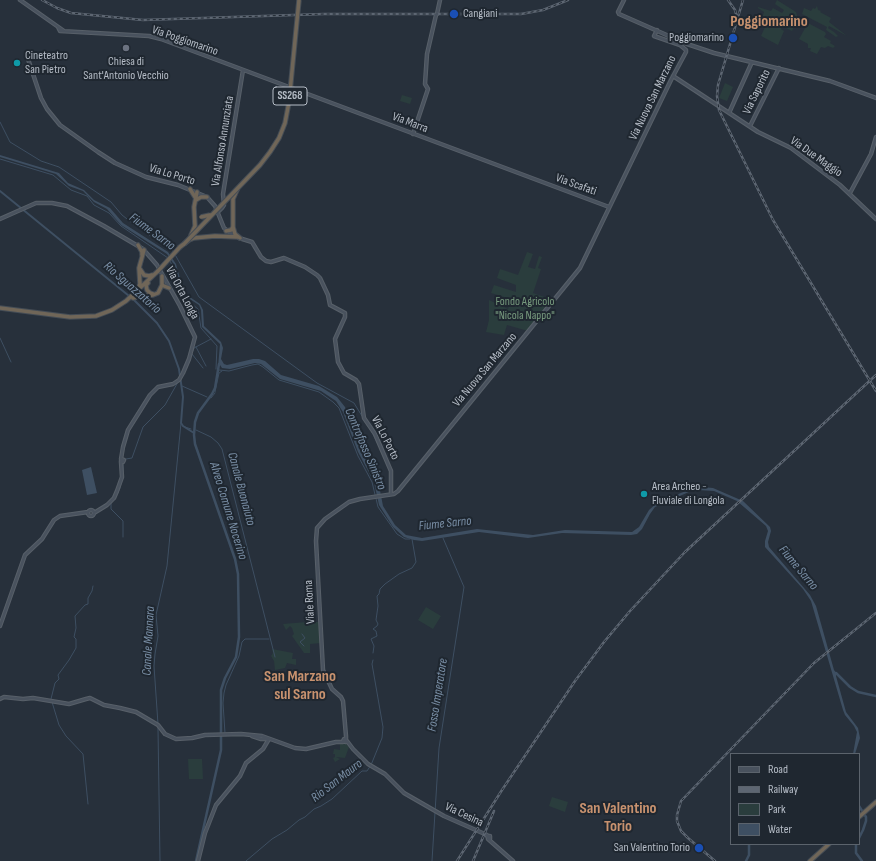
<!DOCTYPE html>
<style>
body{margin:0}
#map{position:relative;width:876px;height:861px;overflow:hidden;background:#27303b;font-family:"Sofia Sans Condensed",sans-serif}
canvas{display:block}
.legend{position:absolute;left:730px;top:753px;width:130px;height:92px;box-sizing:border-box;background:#1f2730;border:1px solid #5b636c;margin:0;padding:5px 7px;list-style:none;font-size:12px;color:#b6bdc7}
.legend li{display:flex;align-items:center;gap:8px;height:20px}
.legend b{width:20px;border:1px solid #5b636c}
</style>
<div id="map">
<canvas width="876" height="861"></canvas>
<ul class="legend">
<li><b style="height:5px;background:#49525e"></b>Road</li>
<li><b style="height:5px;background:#5d6672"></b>Railway</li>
<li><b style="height:11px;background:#2a3d3d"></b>Park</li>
<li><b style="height:11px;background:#3e4f62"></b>Water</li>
</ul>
</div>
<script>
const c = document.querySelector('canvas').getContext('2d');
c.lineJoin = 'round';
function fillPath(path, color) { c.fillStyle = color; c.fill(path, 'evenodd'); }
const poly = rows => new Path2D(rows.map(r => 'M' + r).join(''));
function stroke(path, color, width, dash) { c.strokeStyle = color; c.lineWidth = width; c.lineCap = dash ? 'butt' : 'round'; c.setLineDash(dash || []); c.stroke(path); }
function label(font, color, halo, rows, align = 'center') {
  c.font = font + ' "Sofia Sans Condensed",sans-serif'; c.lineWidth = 4; c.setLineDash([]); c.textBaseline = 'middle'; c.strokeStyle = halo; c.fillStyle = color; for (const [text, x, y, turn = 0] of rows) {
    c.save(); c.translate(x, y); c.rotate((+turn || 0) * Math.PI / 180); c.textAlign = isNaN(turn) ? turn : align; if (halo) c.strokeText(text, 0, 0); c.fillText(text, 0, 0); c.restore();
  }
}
fillPath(poly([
 [777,0,796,12,798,19,792,31,782,26,781,29,784,31,778,45,761,36,765,27,760,24,764,12,758,8,758,7,771,11,773,8,782,13,784,10,775,4],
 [817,6,818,10,821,11,820,12,831,18,829,22,847,36,829,26,828,28,834,32,838,36,836,37,826,30,827,27,802,14,804,8,811,11,813,8,815,9],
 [808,23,825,32,826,34,824,37,831,41,830,43,835,46,833,48,828,46,825,48,821,47,817,54,810,51,811,48,808,48,808,44,799,39],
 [725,83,733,87,727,101,719,98],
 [402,95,412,98,410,104,400,101],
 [527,252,533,254,528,267,535,269,539,256,542,257,538,268,541,269,533,293,553,300,528,331,507,325,504,335,486,332,489,320,489,300,508,309,511,299,491,293,494,285,516,292,516,285,497,278,500,269,518,275],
 [426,607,441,616,433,629,418,620],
 [307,622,320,622,321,643,310,644,310,653,304,653,292,636,294,634,292,628,290,626,286,630,283,624],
 [272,649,293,653,292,659,296,659,296,665,287,663,285,668,275,670,274,661,271,656,273,653],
 [340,742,346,744,349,747,345,758,336,757,340,759,335,762,333,758,335,757,335,754,333,754,334,749,340,750],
 [188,759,202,759,203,779,189,779],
 [552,797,568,802,565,812,549,806]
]), '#2a3d3d');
fillPath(poly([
 [0,155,59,173,68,183,84,190,94,200,110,208,123,223,168,252,176,264,184,293,200,304,203,310,204,326,221,342,223,348,221,359,224,364,227,365,253,359,259,359,265,361,281,375,319,386,337,397,345,407,364,455,378,480,383,506,395,525,406,535,422,538,477,529,533,535,565,530,632,532,639,527,649,510,658,502,691,489,702,487,713,488,743,501,770,527,771,531,768,542,769,547,810,595,816,606,834,670,838,675,836,674,836,676,846,712,858,728,860,738,855,754,853,754,857,732,854,726,845,715,843,710,811,601,803,589,765,547,765,541,768,531,766,526,737,501,714,491,698,490,691,491,655,507,650,514,642,529,637,534,631,535,562,533,528,538,479,532,422,541,414,540,404,537,393,527,379,505,374,482,358,452,343,412,336,401,321,391,280,379,261,364,255,363,230,369,222,368,220,365,218,367,220,344,202,327,201,310,199,305,185,296,182,293,175,266,167,254,121,225,107,209,94,202,83,191,69,186,56,174,0,157],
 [91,467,97,493,87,495,82,470]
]), '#3e4f62');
stroke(poly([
 [0,122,10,142,41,161,59,167,111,202,122,215,136,226,173,251,199,297,317,383,354,403,373,434,381,450],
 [0,159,53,175,71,190,87,196,94,205,109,213,121,226,168,258],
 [170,261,175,271,182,296,198,309,201,328,217,346,216,369],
 [0,338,11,362],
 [196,347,206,366],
 [192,353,194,348,211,339],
 [192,354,203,368],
 [219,370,229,371,252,365,258,364,263,367,279,380,319,392,333,402,339,408,358,456,372,482,378,507,397,534,405,539,410,539],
 [182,386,207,397],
 [215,392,219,373,222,371],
 [211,398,215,393],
 [185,427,191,429],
 [196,430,211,437,218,443,222,449,275,657],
 [126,459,132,458,143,427,165,405,178,382],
 [123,472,123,463],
 [117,495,120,488,122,479],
 [111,502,111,509,123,521,123,537],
 [302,634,305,638,300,642,304,646],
 [373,653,374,646,371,639,377,636,376,631,373,629,377,626,378,624,376,620,378,606,377,596,379,594,380,589,385,584,399,574,412,568,416,562,412,539],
 [51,699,55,683,59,679,58,675,69,660,76,648,76,639,74,637,76,628,75,616,85,605,88,604,88,598,92,591,93,586],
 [52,702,59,725,66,736,83,754,88,804],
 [158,724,154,666,155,654,158,636,156,615,167,566,181,423],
 [158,728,160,861],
 [225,733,223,703,224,693,226,685,239,656,242,642,245,639,269,639],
 [246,861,272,839,287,830,299,820,305,817,314,809,321,806,332,799,362,771,367,771,371,765,382,738,383,727,372,664,373,660],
 [432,861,439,748,464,587,443,538]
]), '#3e4f62', 1);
stroke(poly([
 [0,191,134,300,157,323,169,341,179,369,183,397,181,423,183,426,194,433]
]), '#3e4f62', 2);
stroke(poly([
 [836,673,850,687,858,692,876,696],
 [859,806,866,817,866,821,863,830,859,838],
 [856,844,856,853,862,861],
 [196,861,221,750,221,690,225,678,236,657,239,637,238,574,235,559,195,444,194,435,195,422,198,413,212,394,215,388,219,364],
 [746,861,749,855,749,844]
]), '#3e4f62', 2.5);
const secondary = poly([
 [20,0,64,31],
 [624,0,618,12,619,14,687,44,714,53,830,81,876,98],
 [437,14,440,0],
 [58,27,60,31,149,36,161,39,609,207],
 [28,59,41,98,47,109,60,125,98,152,115,163,146,177,178,185,207,197,215,206,224,228,234,236],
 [673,76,758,132,791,148,840,185,876,219],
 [729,113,752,62],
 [750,126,779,68],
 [413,134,428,89,425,84,427,54,436,15],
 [850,193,871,154,876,137],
 [218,212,222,208,224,205,223,194,243,70],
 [0,219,36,203,52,203,67,206,104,226,143,249,157,265,180,306,195,337,189,359,183,373,179,380,173,384,158,387,150,395,128,430,123,447,121,459],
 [239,238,252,242,261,257,266,261,271,262,284,258,305,267,317,275,320,278,328,295,330,305,345,313,345,317,335,339,338,362,344,373,356,380,359,384,364,418,375,434,391,471,391,494],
 [122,459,124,460,123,462,121,461,122,459],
 '88 513a3 3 0 1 1 6 0a3 3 0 1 1-6 0Z',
 [94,513,107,505,114,498,117,491,122,477,121,462],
 [0,626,25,555,42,539,54,520,60,516,88,512],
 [0,699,4,697,23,699,33,698,69,704,86,699,90,698,104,705,120,708,136,712,158,725,165,734,176,739,192,738,205,735,241,734,262,736,295,748,306,749,336,742,343,742],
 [252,736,261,739,268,739],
 [346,739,346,742,343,741,344,739,346,739,346,736,343,701,341,697,332,689,323,670,316,541,317,528,325,519,349,502,360,499,394,494,398,491,580,268,671,80,686,52,686,50,680,45,654,36,657,30],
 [347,741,353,749,368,764,385,774,404,793,444,816,487,835],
 [487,836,490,836,490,839,488,838,487,836],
 [488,839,513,861],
 [198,861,205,833,216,805,240,776,246,763,263,749,269,739]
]);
const highway = poly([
 [190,189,195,197],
 [237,190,233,199,233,227,235,234,240,238],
 [196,200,201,197,207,197],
 [226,231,231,230,233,227],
 [191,235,195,226,194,207,197,192],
 [138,245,142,252,142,255],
 [180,247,189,240,194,238,215,236,238,237],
 [140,269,144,275,149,276,152,275],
 [148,283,146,285,147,290,150,293,153,294],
 [164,286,169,288],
 [138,289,140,284,139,268,144,250],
 [133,298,141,296,153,295,158,293,162,285,162,276],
 [0,308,70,317,96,316,112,310,126,301,158,271],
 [859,817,876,802],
 [810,861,829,844]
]);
stroke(secondary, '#586069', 4.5);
stroke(highway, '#454d56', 5.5);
stroke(secondary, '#49525e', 2.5);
stroke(highway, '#706658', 3.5);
const rail = poly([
 [42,0,57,8,71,13,143,20,324,14,521,14,543,10,568,0],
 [728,0,735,10,737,18],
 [743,0,718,85,717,96,719,110,773,220,876,391],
 [457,861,502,790,575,681,604,642,630,611,685,552,876,375],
 [473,861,494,811],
 [715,861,688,838,681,831,677,821,677,815,681,801,814,663,876,613]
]);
stroke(rail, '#5d6672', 2.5);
stroke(rail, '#1f2730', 1, [3]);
const secondaryBridge = poly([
 [436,15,437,14]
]);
const highwayBridge = poly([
 [201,217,210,215],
 [184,244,260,165,270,152,279,138,285,123,289,102,299,0],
 [158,271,180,247]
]);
stroke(secondaryBridge, '#586069', 4.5, []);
stroke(highwayBridge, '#454d56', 5.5, []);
stroke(secondaryBridge, '#49525e', 2.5);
stroke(highwayBridge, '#706658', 3.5);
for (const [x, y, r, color] of [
 [454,14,5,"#1a4fb4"],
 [733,38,5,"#1a4fb4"],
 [126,48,4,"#6b7280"],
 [17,63,4,"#0f9aa8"],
 [644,494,4,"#0f9aa8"],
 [699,848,5,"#1a4fb4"]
]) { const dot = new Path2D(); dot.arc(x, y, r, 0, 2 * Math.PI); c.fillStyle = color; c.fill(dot); stroke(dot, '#1f2730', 1.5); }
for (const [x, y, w] of [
 [290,96,34]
]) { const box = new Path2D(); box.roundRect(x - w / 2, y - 9, w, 18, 3); c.fillStyle = '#1f2730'; c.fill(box); stroke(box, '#b6bdc7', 1); }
label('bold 11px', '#b6bdc7', null, [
 ["SS268",290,96]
]);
label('12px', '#b6bdc7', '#1f2730', [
 ["Cangiani",463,14],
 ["Poggiomarino",724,38,"right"],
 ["Cineteatro",25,56],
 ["San Pietro",25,70],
 ["Chiesa di",126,62,"center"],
 ["Sant'Antonio Vecchio",126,76,"center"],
 ["Area Archeo -",652,487],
 ["Fluviale di Longola",652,501],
 ["San Valentino Torio",690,848,"right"]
], 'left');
label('12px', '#b6bdc7', '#1f2730', [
 ["Via Poggiomarino",185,41,19],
 ["Via Saporito",757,92,-64],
 ["Via Nuova San Marzano",653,98,-64],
 ["Via Marra",410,123,21],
 ["Via Alfonso Annunziata",223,141,-81],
 ["Via Due Maggio",816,157,35],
 ["Via Lo Porto",172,175,17],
 ["Via Scafati",576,185,20],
 ["Via Orta Longa",182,293,62],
 ["Via Nuova San Marzano",485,370,-50],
 ["Via Lo Porto",385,438,63],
 ["Viale Roma",310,602,-93],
 ["Via Cesina",464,815,25]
]);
label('12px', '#779a7e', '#1f2730', [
 ["Fondo Agricolo",525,302],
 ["\"Nicola Nappo\"",525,316]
]);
label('italic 13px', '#7a8fa6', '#1f2730', [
 ["Fiume Sarno",152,232,36],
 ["Rio Sguazzatorio",132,288,41],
 ["Controfosso Sinistro",365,449,67],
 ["Canale Buonaiuto",241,489,75],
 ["Alveo Comune Nocerino",228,511,73],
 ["Fiume Sarno",445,524,-6],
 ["Fiume Sarno",798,568,50],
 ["Canale Mannara",149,641,-87],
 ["Fosso Imperatore",438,695,-81],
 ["Rio San Mauro",337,781,-38]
]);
label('bold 16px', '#c8926f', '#1f2730', [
 ["Poggiomarino",769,22],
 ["San Marzano",300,677],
 ["sul Sarno",300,695],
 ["San Valentino",618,809],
 ["Torio",618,827]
]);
</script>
